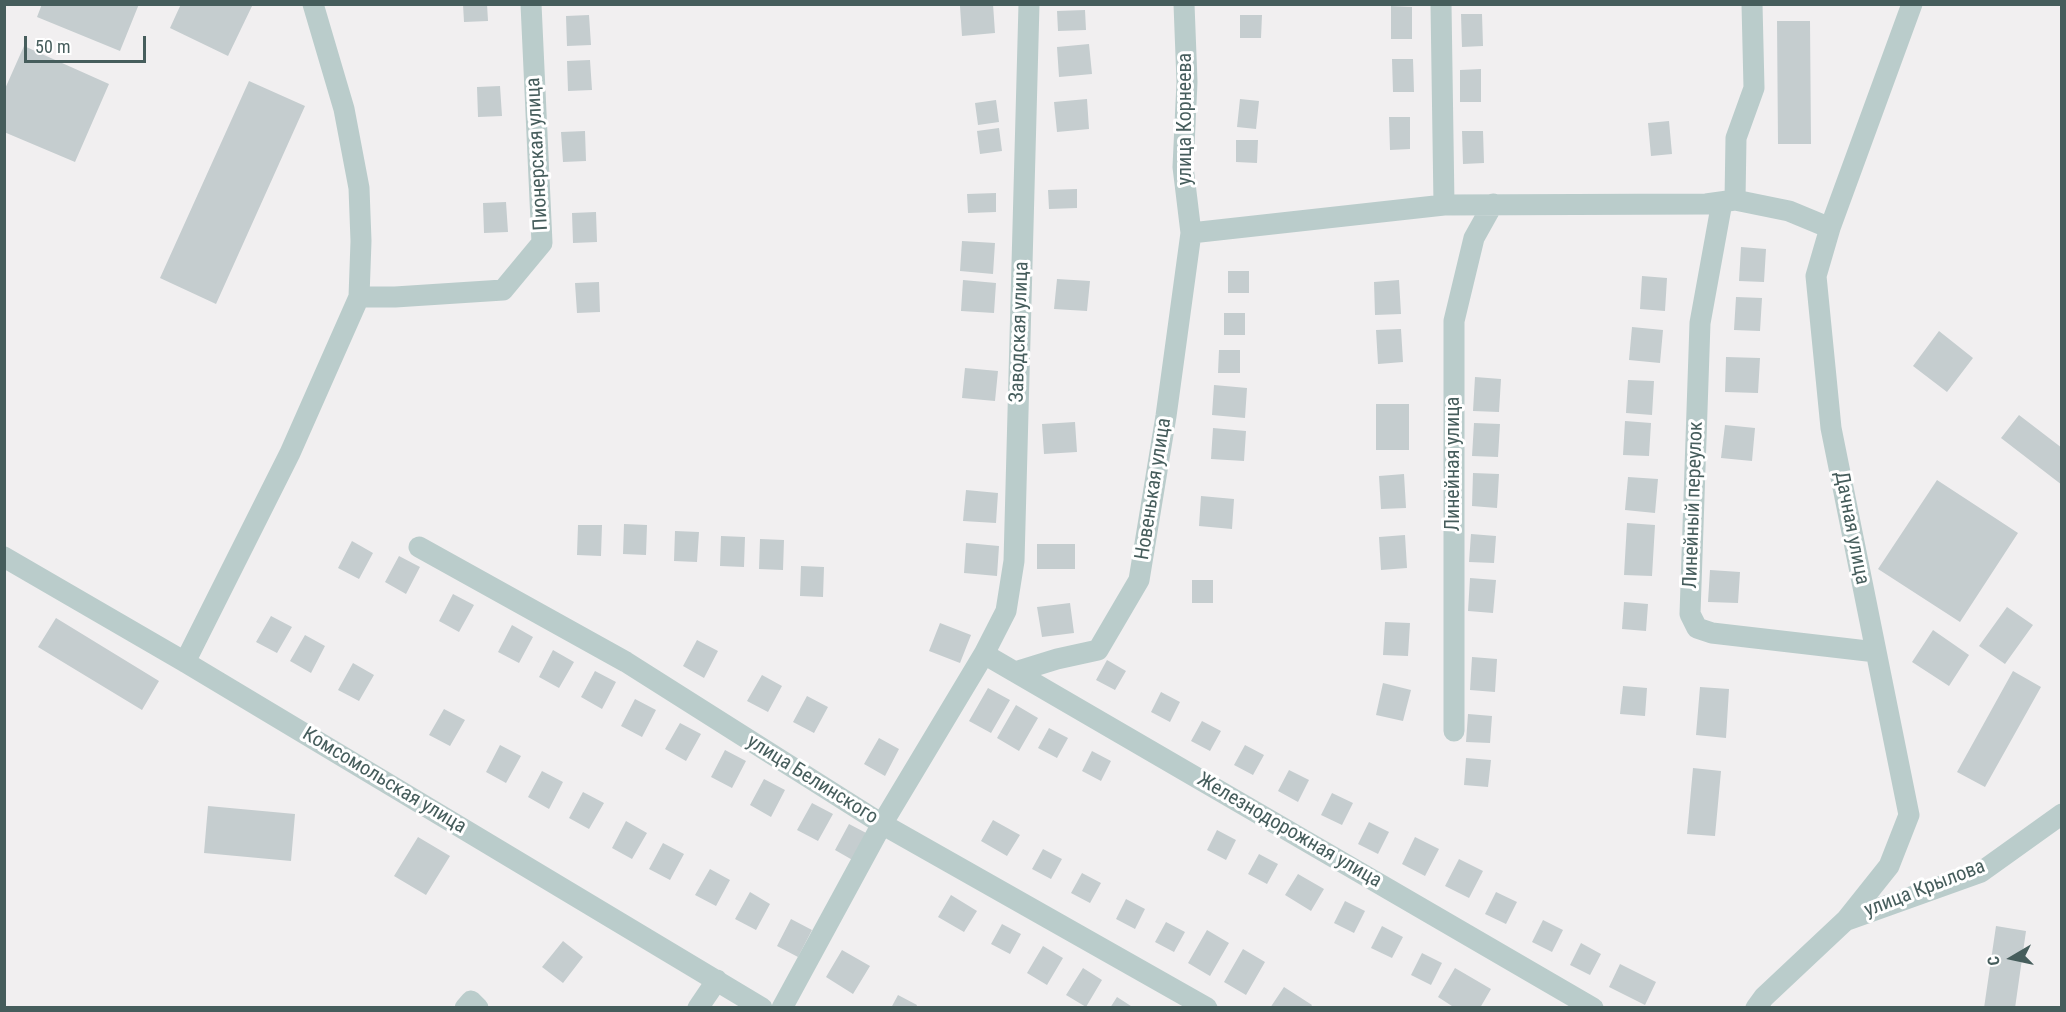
<!DOCTYPE html>
<meta charset="utf-8">
<style>
body{margin:0}
#map{position:relative;width:2066px;height:1012px;overflow:hidden;background:#f1eff0;font-family:"Roboto Condensed",sans-serif}
canvas{display:block}
.frame{position:absolute;inset:0;border:6px solid #465d5c;pointer-events:none}
.north{position:absolute;left:1982px;top:928px;width:60px;height:60px;-webkit-text-stroke:4px #fff;paint-order:stroke;rotate:261deg;font-size:16px;font-weight:700;line-height:24px;text-align:center;color:#465d5c}
.north::after{content:'';display:block;margin:auto;width:21px;height:27px;background:#465d5c;clip-path:polygon(50% 0,100% 100%,50% 72%,0 100%)}
.scale{position:absolute;left:24px;top:36px;width:122px;height:27px;box-sizing:border-box;border:3px solid #465d5c;border-top:0;padding-left:8px;font-size:18px;line-height:21px;white-space:nowrap;color:#465d5c;-webkit-text-stroke:4px #fff;paint-order:stroke}
</style>
<div id="map">
<canvas width="2066" height="1012"></canvas>
<div class="frame"></div>
<div class="north">С</div>
<div class="scale">50 m</div>
</div>
<script>
const c = document.querySelector('canvas').getContext('2d');
c.lineJoin = 'round';
function fillPath(path, color) { c.fillStyle = color; c.fill(path, 'evenodd'); }
const poly = rows => new Path2D(rows.map(r => 'M' + r).join(''));
function stroke(path, color, width, dash) { c.strokeStyle = color; c.lineWidth = width; c.lineCap = dash ? 'butt' : 'round'; c.setLineDash(dash || []); c.stroke(path); }
function label(font, color, halo, rows, align = 'center') {
  c.font = font + ' "Roboto Condensed",sans-serif'; c.lineWidth = 6; c.setLineDash([]); c.textBaseline = 'middle'; c.strokeStyle = halo; c.fillStyle = color; for (const [text, x, y, turn = 0] of rows) {
    c.save(); c.translate(x, y); c.rotate((+turn || 0) * Math.PI / 180); c.textAlign = isNaN(turn) ? turn : align; if (halo) c.strokeText(text, 0, 0); c.fillText(text, 0, 0); c.restore();
  }
}
fillPath(poly([
 [42,4,139,4,120,51,37,17],
 [181,4,253,4,228,56,170,28],
 [463,4,487,4,488,21,464,22],
 [993,4,995,33,962,36,960,6],
 [1391,6,1412,7,1412,39,1391,39],
 [1085,10,1086,30,1058,31,1057,11],
 [1461,14,1482,14,1483,46,1462,47],
 [589,15,591,45,567,46,566,16],
 [1240,15,1262,15,1261,38,1240,38],
 [1777,21,1810,21,1811,144,1778,144],
 [1089,44,1092,74,1059,77,1057,47],
 [24,46,109,84,75,162,4,132,4,91],
 [1392,59,1413,59,1414,92,1393,92],
 [590,60,592,90,568,91,567,61],
 [1481,69,1481,102,1460,102,1460,70],
 [249,81,305,106,216,304,160,278],
 [500,86,502,116,478,117,477,87],
 [1087,99,1089,129,1057,132,1054,102],
 [1240,99,1259,101,1256,129,1237,127],
 [996,100,999,122,978,125,975,103],
 [1389,117,1410,117,1410,149,1390,150],
 [1669,121,1672,154,1651,156,1648,123],
 [999,128,1002,151,980,154,977,131],
 [585,131,586,161,563,162,561,132],
 [1462,131,1483,131,1484,163,1463,164],
 [1236,140,1258,140,1257,163,1236,162],
 [1077,189,1077,208,1049,209,1048,190],
 [996,193,996,212,968,213,967,194],
 [506,202,508,232,484,233,483,203],
 [596,212,597,242,573,243,572,213],
 [962,241,995,243,993,274,960,271],
 [1741,247,1766,249,1764,282,1739,281],
 [1228,271,1249,271,1249,293,1228,293],
 [1642,276,1667,278,1665,311,1640,309],
 [1057,279,1090,281,1087,311,1054,309],
 [963,280,996,283,994,313,961,311],
 [1399,280,1401,314,1375,315,1374,282],
 [599,282,600,312,577,313,575,283],
 [1736,297,1762,298,1760,331,1734,330],
 [1224,313,1245,313,1245,335,1224,335],
 [1632,327,1663,330,1660,363,1629,360],
 [1401,329,1403,362,1378,364,1376,330],
 [1939,331,1973,358,1947,392,1913,366],
 [1219,350,1240,350,1240,373,1218,373],
 [1726,357,1760,358,1758,393,1725,392],
 [965,368,998,371,995,401,962,398],
 [1475,377,1501,379,1499,412,1473,411],
 [1628,380,1654,381,1652,415,1626,413],
 [1214,385,1247,388,1245,418,1212,415],
 [1376,404,1409,404,1409,450,1376,450],
 [2019,415,2062,448,2062,485,2001,438],
 [1625,421,1651,423,1649,456,1623,455],
 [1075,422,1077,452,1044,454,1042,424],
 [1474,423,1500,424,1498,457,1472,456],
 [1725,425,1755,428,1752,461,1721,458],
 [1213,428,1246,431,1244,461,1211,459],
 [1473,473,1499,474,1497,508,1472,506],
 [1404,474,1406,508,1381,509,1379,476],
 [1628,477,1658,479,1655,513,1625,510],
 [1937,480,2018,533,1960,622,1878,569],
 [966,490,998,493,996,523,963,521],
 [1201,496,1234,499,1232,529,1199,526],
 [1627,523,1655,525,1652,576,1624,575],
 [624,524,647,525,646,555,623,554],
 [578,525,602,525,601,556,577,555],
 [675,531,699,532,697,562,674,561],
 [1471,534,1496,536,1494,563,1469,562],
 [1405,535,1407,568,1381,570,1379,537],
 [721,536,745,537,744,567,720,566],
 [760,539,784,540,783,570,759,569],
 [352,541,373,553,359,579,338,568],
 [966,543,999,546,997,576,964,573],
 [1037,544,1075,544,1075,569,1037,569],
 [399,556,420,567,406,594,385,582],
 [801,566,824,567,823,597,800,596],
 [1710,570,1740,572,1738,603,1708,602],
 [1470,578,1496,580,1493,613,1468,611],
 [1192,580,1213,580,1213,603,1192,603],
 [453,594,474,605,459,632,439,621],
 [1624,602,1648,604,1646,631,1622,629],
 [1070,603,1074,633,1042,637,1037,607],
 [2007,607,2033,625,2005,664,1979,646],
 [271,616,292,627,277,653,256,642],
 [56,618,159,681,142,710,38,647],
 [1385,622,1410,623,1408,656,1383,655],
 [940,623,971,635,960,663,929,651],
 [512,625,533,637,519,663,498,652],
 [1933,630,1969,655,1949,686,1912,662],
 [305,635,325,646,311,673,290,661],
 [697,640,718,651,704,678,683,666],
 [553,650,574,662,559,688,539,677],
 [1472,657,1497,659,1495,692,1470,690],
 [1107,660,1126,671,1115,690,1096,680],
 [353,663,374,675,359,701,338,690],
 [595,671,616,682,602,709,581,697],
 [2013,671,2041,687,1985,787,1957,772],
 [762,675,782,686,768,712,747,701],
 [1383,683,1411,690,1403,721,1376,715],
 [1623,686,1647,688,1645,716,1620,714],
 [1700,687,1729,689,1726,738,1696,735],
 [988,688,1010,700,991,733,969,721],
 [1161,692,1180,702,1170,722,1151,712],
 [807,696,828,707,814,733,793,722],
 [635,699,656,710,642,737,621,726],
 [1016,705,1038,718,1019,751,997,738],
 [444,709,465,720,450,746,429,735],
 [1468,714,1492,716,1490,743,1466,742],
 [1202,721,1221,731,1210,751,1191,741],
 [680,723,701,734,686,761,665,749],
 [1049,728,1068,738,1057,758,1038,748],
 [879,738,899,749,885,776,864,764],
 [500,745,521,756,506,783,486,772],
 [1245,745,1264,755,1253,775,1234,765],
 [725,750,746,761,732,788,711,777],
 [1092,751,1111,761,1101,781,1082,771],
 [1466,758,1491,760,1488,787,1464,785],
 [1693,768,1721,771,1715,836,1687,834],
 [1289,770,1309,780,1298,802,1278,791],
 [542,771,563,782,549,809,528,797],
 [764,779,785,790,771,817,750,805],
 [583,792,604,803,589,829,569,818],
 [1332,793,1353,803,1342,825,1321,815],
 [812,803,833,814,818,841,797,830],
 [208,806,295,814,291,861,204,853],
 [993,820,1020,835,1007,856,981,841],
 [626,821,647,833,632,859,612,848],
 [1369,822,1389,832,1378,854,1358,844],
 [849,824,870,835,856,862,835,850],
 [1217,830,1236,840,1226,860,1207,850],
 [418,837,450,856,426,895,394,876],
 [1415,837,1439,849,1425,876,1402,864],
 [663,843,684,854,670,880,649,869],
 [1043,849,1062,859,1051,879,1032,869],
 [1259,854,1278,864,1267,884,1248,874],
 [1459,859,1483,871,1469,898,1445,886],
 [710,869,730,880,716,906,695,895],
 [1082,873,1101,883,1090,903,1071,893],
 [1298,874,1324,889,1311,911,1285,895],
 [750,892,770,904,756,930,735,919],
 [1496,892,1517,902,1506,924,1485,914],
 [951,895,977,911,964,932,938,917],
 [1126,899,1145,909,1135,929,1116,919],
 [1345,901,1365,911,1354,933,1334,923],
 [791,919,812,930,798,957,777,946],
 [1543,920,1563,930,1552,952,1532,942],
 [1166,922,1185,932,1174,952,1155,942],
 [1002,924,1021,934,1010,954,991,944],
 [1382,926,1403,937,1392,958,1371,948],
 [1996,926,2026,931,2015,1008,1984,1008],
 [1207,930,1229,943,1210,976,1188,963],
 [563,941,583,957,563,983,542,967],
 [1581,943,1601,954,1590,975,1570,965],
 [1043,946,1063,958,1047,985,1027,973],
 [1243,949,1265,962,1246,995,1224,982],
 [842,950,870,966,853,994,826,977],
 [1422,953,1442,963,1431,985,1411,975],
 [1620,964,1656,982,1645,1005,1609,987],
 [1083,968,1102,980,1086,1007,1066,995],
 [1455,968,1491,989,1480,1008,1455,1008,1438,997],
 [1284,987,1312,1005,1310,1008,1270,1008],
 [898,995,917,1005,916,1008,891,1008],
 [1117,997,1134,1008,1110,1008]
]), '#c5cdcf');
stroke(poly([
 [1441,4,1444,205],
 [1735,200,1736,138,1754,88,1752,4],
 [1722,202,1700,323,1690,614,1697,628,1712,633,1876,652],
 [1191,233,1444,205,1706,204,1735,200,1789,211,1830,228],
 [359,297,395,297,503,290,542,243,531,4],
 [419,547,626,662,882,824,1207,1008],
 [4,557,185,662,762,1008],
 [984,654,1593,1008],
 [185,662,290,453,359,297,361,241,359,188,344,109,313,4],
 [1015,672,1057,659,1098,650,1139,580,1166,416,1191,233,1183,167,1187,82,1184,4],
 [1454,731,1454,321,1474,238,1493,204],
 [1847,920,1981,872,2062,814],
 [465,1008,471,1001,478,1008],
 [698,1008,717,980],
 [782,1008,882,824,984,654,1006,611,1014,561,1029,4],
 [1756,1008,1764,997,1846,920,1889,866,1909,815,1831,428,1816,276,1830,228,1912,4]
]), '#bacccb', 21);
label('20px', '#465d5c', '#fff', [
 ["улица Корнеева",1186,119,-90],
 ["Пионерская улица",538,154,-93],
 ["Заводская улица",1020,332,-88],
 ["Линейная улица",1454,464,-90],
 ["Новенькая улица",1154,489,-81],
 ["Линейный переулок",1694,505,-88],
 ["Дачная улица",1851,528,79],
 ["улица Белинского",812,780,32],
 ["Комсомольская улица",384,781,31],
 ["Железнодорожная улица",1289,831,30],
 ["улица Крылова",1925,889,-21]
]);
</script>
